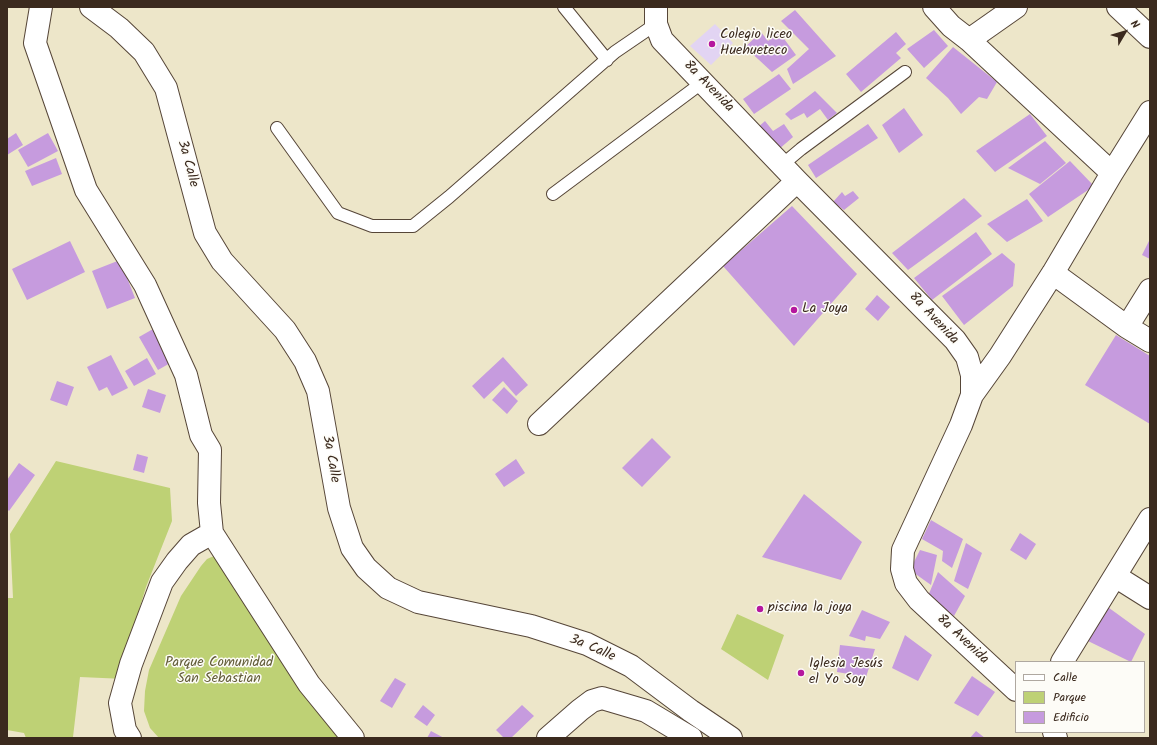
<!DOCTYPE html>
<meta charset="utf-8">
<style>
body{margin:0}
#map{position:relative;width:1157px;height:745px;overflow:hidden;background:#ede6c9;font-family:Kalam,sans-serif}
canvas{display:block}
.frame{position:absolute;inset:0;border:8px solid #3b2a1e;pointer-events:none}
.legend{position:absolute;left:1015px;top:661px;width:130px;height:72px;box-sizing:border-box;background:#fdfcf7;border:1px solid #afa8a0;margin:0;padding:5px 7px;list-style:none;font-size:12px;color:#3b2a1e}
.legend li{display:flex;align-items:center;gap:8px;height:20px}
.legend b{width:20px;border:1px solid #afa8a0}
.north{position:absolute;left:1105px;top:12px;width:40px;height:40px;-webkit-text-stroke:3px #fdfcf7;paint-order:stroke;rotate:52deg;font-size:11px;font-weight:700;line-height:16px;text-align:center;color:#3b2a1e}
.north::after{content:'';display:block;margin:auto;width:14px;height:18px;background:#3b2a1e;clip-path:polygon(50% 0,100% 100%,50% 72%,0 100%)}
</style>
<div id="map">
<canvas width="1157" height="745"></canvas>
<div class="frame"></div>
<ul class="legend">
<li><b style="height:5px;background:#fff"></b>Calle</li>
<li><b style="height:11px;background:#bed175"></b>Parque</li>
<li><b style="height:11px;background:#c69bde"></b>Edificio</li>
</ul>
<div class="north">N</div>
</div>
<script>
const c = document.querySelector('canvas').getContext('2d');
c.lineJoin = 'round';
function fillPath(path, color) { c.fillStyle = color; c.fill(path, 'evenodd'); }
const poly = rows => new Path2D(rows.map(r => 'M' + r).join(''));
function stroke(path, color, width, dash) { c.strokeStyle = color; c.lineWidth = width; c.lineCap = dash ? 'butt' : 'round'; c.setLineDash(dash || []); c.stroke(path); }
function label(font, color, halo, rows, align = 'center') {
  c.font = font + ' Kalam,sans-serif'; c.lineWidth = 3; c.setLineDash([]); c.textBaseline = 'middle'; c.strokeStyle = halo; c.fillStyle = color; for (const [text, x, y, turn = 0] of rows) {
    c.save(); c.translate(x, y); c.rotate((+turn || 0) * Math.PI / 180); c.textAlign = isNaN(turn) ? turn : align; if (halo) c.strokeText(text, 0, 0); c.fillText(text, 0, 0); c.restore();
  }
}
fillPath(poly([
 [715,24,733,43,711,65,690,46]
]), '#e2d4f3');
fillPath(poly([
 [56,461,170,488,172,521,146,587,129,643,125,679,80,677,73,737,80,738,26,738,24,733,7,730,7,598,13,598,10,534],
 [214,556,224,556,344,738,159,738,150,728,144,711,145,691,149,670,181,596,201,566,207,559],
 [737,614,784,635,768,680,721,649]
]), '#bed175');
fillPath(poly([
 [795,10,836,56,793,84,787,69,809,49,781,21],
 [934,30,948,46,924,68,907,49],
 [761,32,768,41,779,32,796,55,772,72,745,47],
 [896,32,906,44,896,53,901,58,861,92,846,74],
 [953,47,997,82,987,99,979,97,961,114,948,98,926,78],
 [779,74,791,89,754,114,743,99],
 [815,91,837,113,828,120,820,109,807,118,804,113,791,120,785,114],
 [904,108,923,135,899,153,882,125],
 [1030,114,1047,136,995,172,976,151],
 [765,121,773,131,784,124,793,137,778,150,756,129],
 [868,124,878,138,816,178,808,165],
 [16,133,23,145,7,155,7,139],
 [48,133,58,151,28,167,18,150],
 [1045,141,1066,163,1040,184,1008,168],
 [56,158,62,174,32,186,25,171],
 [1070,161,1094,186,1048,217,1029,194],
 [853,191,859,198,844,210,833,202,842,192,845,196],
 [964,198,982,216,908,270,892,253],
 [1027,199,1043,221,1007,242,987,224],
 [792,206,857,274,794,346,723,266],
 [976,232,992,254,932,300,914,278],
 [1150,239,1150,259,1142,255],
 [70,241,85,272,27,300,12,269],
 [1002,253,1015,264,1013,286,964,325,942,296],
 [120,260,135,298,107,309,92,271],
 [877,295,890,307,878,321,865,309],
 [153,329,172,362,158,370,139,337],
 [1116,335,1150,356,1150,424,1085,385],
 [111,355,128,388,112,396,107,387,99,391,87,367],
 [503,357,528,385,516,396,503,381,484,399,472,386],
 [147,358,156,374,134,386,125,371],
 [57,381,74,387,67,406,50,400],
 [504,387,518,401,507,414,492,400],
 [148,389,166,395,160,413,142,407],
 [652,438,671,457,642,487,622,468],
 [137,454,148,457,144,473,133,470],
 [516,459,525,473,504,487,495,474],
 [19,463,35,475,9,511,7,509,7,480],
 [804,494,862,542,841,580,762,557],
 [931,520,963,539,952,568,942,561,943,551,922,539],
 [1020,533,1036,544,1026,560,1010,550],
 [966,543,982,553,968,589,954,581],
 [920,550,937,555,931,585,910,570],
 [938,572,965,596,954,616,928,596],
 [1105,605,1145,634,1131,662,1088,641],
 [862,610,890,622,880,639,866,636,865,641,849,636],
 [905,635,932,655,918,681,892,668],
 [840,645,875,649,866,677,837,672],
 [972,676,995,692,978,716,954,703],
 [395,678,406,684,392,708,380,701],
 [423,705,435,715,427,726,414,717],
 [522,705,534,716,511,738,504,738,496,730],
 [431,731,444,738,427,738],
 [976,731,985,738,970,738]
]), '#c69bde');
const service = poly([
 [564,7,607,60],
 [277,128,338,213,372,226,413,226,449,197,615,52,656,24],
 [782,165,801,149,905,72],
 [553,194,703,82]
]);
const minor = poly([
 [41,7,35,43,86,190,145,285,186,375,201,435,210,450,209,503,212,533,309,684,353,738],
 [656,7,656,24,662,40,797,181,955,340,967,357,972,375,972,395,961,425,903,550,902,569,906,583,919,600,1016,690],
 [934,7,951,26,969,40,1112,173],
 [1118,7,1150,37],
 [969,40,1016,7],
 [1053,273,1127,327,1150,341],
 [1127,327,1150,290],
 [972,395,1000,356,1053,273,1112,173,1150,112],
 [539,424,797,181],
 [1115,576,1150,598],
 [1062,662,1150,519],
 [1054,732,1056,738],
 [130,738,125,730,120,703,131,664,162,582,177,561,191,545,212,533],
 [548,738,580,710,592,701,602,698,646,711,691,738]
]);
const tertiary = poly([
 [91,7,119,28,144,52,166,88,205,233,222,261,285,330,305,361,318,391,339,508,352,548,366,568,388,588,418,602,531,626,587,644,631,666,691,711,731,738]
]);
stroke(service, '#564638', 14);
stroke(minor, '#564638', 24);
stroke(tertiary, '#564638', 24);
stroke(service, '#fff', 12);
stroke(minor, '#fff', 22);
stroke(tertiary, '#fff', 22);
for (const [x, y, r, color] of [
 [712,44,4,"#b5179e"],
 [794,310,4,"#b5179e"],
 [760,609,4,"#b5179e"],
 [801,673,4,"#b5179e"]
]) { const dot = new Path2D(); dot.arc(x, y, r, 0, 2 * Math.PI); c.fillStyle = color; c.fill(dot); stroke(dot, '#fdfcf7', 1.5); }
label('14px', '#3b2a1e', '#fdfcf7', [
 ["Colegio liceo",720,36],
 ["Huehueteco",720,52],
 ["La Joya",802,310],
 ["piscina la joya",768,609],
 ["Iglesia Jesús",809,665],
 ["el Yo Soy",809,681]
], 'left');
label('14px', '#3b2a1e', '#fdfcf7', [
 ["8a Avenida",708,87,46],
 ["3a Calle",187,164,75],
 ["8a Avenida",933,319,47],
 ["3a Calle",330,459,80],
 ["8a Avenida",962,640,43],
 ["3a Calle",592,649,23]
]);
label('14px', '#625c38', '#fdfcf7', [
 ["Parque Comunidad",219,664],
 ["San Sebastian",219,680]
]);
</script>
